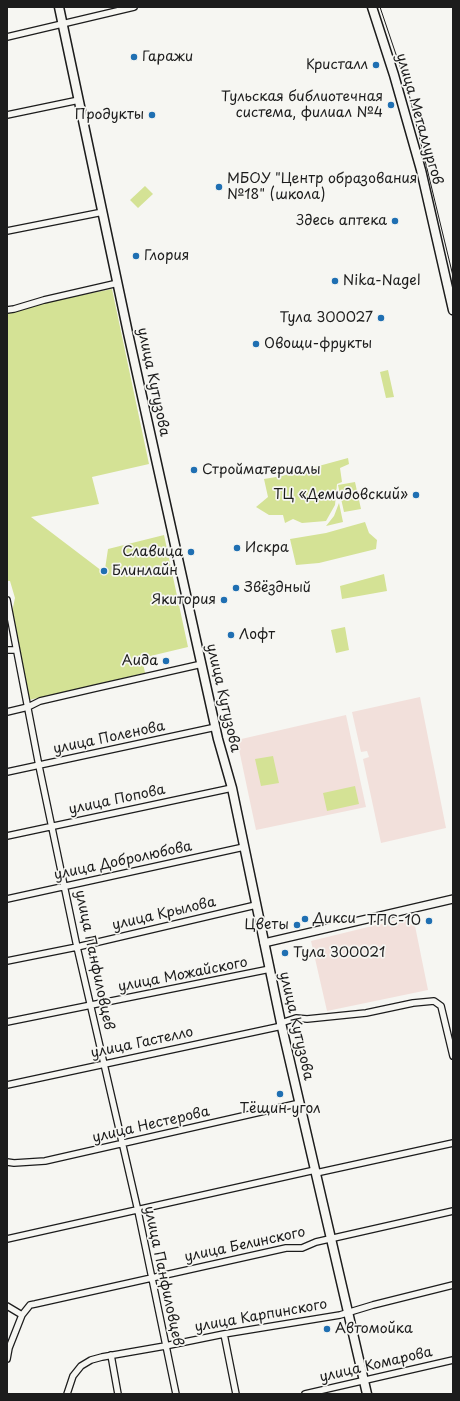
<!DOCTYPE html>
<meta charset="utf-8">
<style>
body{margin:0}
#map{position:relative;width:460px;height:1401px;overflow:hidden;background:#f6f6f2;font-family:"Playpen Sans",sans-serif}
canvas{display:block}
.frame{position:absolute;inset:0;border:8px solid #1c1c1c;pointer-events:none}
</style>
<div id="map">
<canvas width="460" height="1401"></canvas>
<div class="frame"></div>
</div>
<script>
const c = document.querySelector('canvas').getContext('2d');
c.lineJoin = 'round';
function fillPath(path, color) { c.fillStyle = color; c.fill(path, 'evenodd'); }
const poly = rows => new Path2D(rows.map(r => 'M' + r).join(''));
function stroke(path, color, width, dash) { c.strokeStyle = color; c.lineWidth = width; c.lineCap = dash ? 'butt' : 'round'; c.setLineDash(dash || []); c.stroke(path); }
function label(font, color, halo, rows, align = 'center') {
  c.font = font + ' "Playpen Sans",sans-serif'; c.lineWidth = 3.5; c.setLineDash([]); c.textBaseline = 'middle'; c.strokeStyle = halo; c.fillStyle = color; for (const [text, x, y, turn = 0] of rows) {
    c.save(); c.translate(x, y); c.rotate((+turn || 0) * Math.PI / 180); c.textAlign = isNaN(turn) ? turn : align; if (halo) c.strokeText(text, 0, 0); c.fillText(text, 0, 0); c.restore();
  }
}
fillPath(poly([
 [420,697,446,828,381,843,363,759,369,757,367,751,361,752,352,712],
 [346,715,366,807,256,830,237,740],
 [413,916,428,990,327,1011,311,941]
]), '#f2e0db');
fillPath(poly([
 [145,186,153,194,138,208,130,200],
 [112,289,149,464,92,477,99,504,31,517,102,571,105,569,108,549,164,535,188,647,142,658,145,673,29,700,12,612,15,598,10,581,7,581,7,312,17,311,42,303],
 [388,370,394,397,386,398,380,372],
 [348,458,349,464,340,468,342,482,337,484,335,505,326,521,302,523,293,519,285,523,283,515,269,515,256,507,268,497,264,479,282,476],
 [355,482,361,509,344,512,338,485],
 [339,503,343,522,326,526,334,516],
 [365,522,369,533,377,540,376,549,319,563,296,565,290,539,326,533],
 [384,574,387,591,342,599,340,586],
 [345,627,349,650,336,653,331,630],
 [273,756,279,783,261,786,255,759],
 [355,786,359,804,327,811,323,793]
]), '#d4e295');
const minor = poly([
 [7,37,134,7],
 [7,115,79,100],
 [7,231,103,212],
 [7,310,14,309,44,300,118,283],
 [7,600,39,766,77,947,138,1211,176,1394],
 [7,650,16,650],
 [7,712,28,707,40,701,96,688,202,664],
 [7,772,216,727],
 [7,836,232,788],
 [7,899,244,847],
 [7,961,77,947,256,905],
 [7,1022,270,969],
 [281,1023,296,1018,307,1019,366,1013,413,1003,434,1001,441,1006,453,1056],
 [7,1085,282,1026],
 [7,1162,14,1163,45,1161,300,1103],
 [316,1173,453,1143],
 [7,1239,315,1170],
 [7,1306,22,1315],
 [224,1334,236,1394],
 [111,1355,118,1394],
 [7,1359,9,1348,22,1315,30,1305,35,1304,286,1248,302,1248,316,1242,453,1211],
 [67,1394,73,1376,81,1366,91,1360,102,1357,165,1346,224,1334,340,1315,373,1305,453,1285],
 [305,1394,453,1360]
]);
const tertiary = poly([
 [264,943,453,899]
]);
const secondary = poly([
 [59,7,128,333,218,739,232,788,281,1023,367,1394],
 [372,7,394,75,421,170,453,310]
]);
stroke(minor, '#1c1c1c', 8);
stroke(tertiary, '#1c1c1c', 10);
stroke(secondary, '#1c1c1c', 11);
stroke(minor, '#f6f6f2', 5.5);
stroke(tertiary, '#f6f6f2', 7);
stroke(secondary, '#f6f6f2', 8);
stroke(poly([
 [380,7,408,90,453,276]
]), '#1c1c1c', 1);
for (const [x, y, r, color] of [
 [134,57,4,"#1f6fb2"],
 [376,65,4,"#1f6fb2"],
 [391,105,4,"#1f6fb2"],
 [152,115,4,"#1f6fb2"],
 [219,187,4,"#1f6fb2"],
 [395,221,4,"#1f6fb2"],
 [136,256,4,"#1f6fb2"],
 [335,281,4,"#1f6fb2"],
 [381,318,4,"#1f6fb2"],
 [256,344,4,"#1f6fb2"],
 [194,470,4,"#1f6fb2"],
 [416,495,4,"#1f6fb2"],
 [237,548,4,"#1f6fb2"],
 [191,552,4,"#1f6fb2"],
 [104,571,4,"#1f6fb2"],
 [236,588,4,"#1f6fb2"],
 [224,600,4,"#1f6fb2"],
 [231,635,4,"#1f6fb2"],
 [166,661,4,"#1f6fb2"],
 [305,919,4,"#1f6fb2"],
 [429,921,4,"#1f6fb2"],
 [297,925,4,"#1f6fb2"],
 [285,953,4,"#1f6fb2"],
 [280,1094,4,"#1f6fb2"],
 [327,1329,4,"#1f6fb2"]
]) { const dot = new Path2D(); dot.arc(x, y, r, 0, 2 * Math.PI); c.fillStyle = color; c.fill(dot); stroke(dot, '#f6f6f2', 1.5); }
label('14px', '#1c1c1c', '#f6f6f2', [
 ["Гаражи",142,57],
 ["Кристалл",368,65,"right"],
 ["Тульская библиотечная",383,97,"right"],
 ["система, филиал №4",383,113,"right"],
 ["Продукты",144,115,"right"],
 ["МБОУ \"Центр образования",227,179],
 ["№18\" (школа)",227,195],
 ["Здесь аптека",387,221,"right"],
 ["Глория",144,256],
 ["Nika-Nagel",343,281],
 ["Тула 300027",373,318,"right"],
 ["Овощи-фрукты",264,344],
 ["Стройматериалы",202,470],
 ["ТЦ «Демидовский»",408,495,"right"],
 ["Искра",245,548],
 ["Славица",183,552,"right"],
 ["Блинлайн",112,571],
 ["Звёздный",244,588],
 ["Якитория",216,600,"right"],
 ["Лофт",239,635],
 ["Аида",158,661,"right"],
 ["Дикси",313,919],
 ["ТПС-10",421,921,"right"],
 ["Цветы",289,925,"right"],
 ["Тула 300021",293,953],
 ["Тёщин угол",280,1109,"center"],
 ["Автомойка",335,1329]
], 'left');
label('14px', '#1c1c1c', '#f6f6f2', [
 ["улица Металлургов",419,119,74],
 ["улица Кутузова",153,382,78],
 ["улица Кутузова",223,698,77],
 ["улица Поленова",109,738,-12],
 ["улица Попова",117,800,-12],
 ["улица Добролюбова",123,861,-12],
 ["улица Крылова",164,914,-13],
 ["улица Панфиловцев",94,960,78],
 ["улица Можайского",183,975,-11],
 ["улица Кутузова",296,1026,77],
 ["улица Гастелло",142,1043,-12],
 ["улица Нестерова",151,1125,-13],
 ["улица Белинского",245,1245,-12],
 ["улица Панфиловцев",163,1276,78],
 ["улица Карпинского",261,1316,-10],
 ["улица Комарова",376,1365,-13]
]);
</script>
